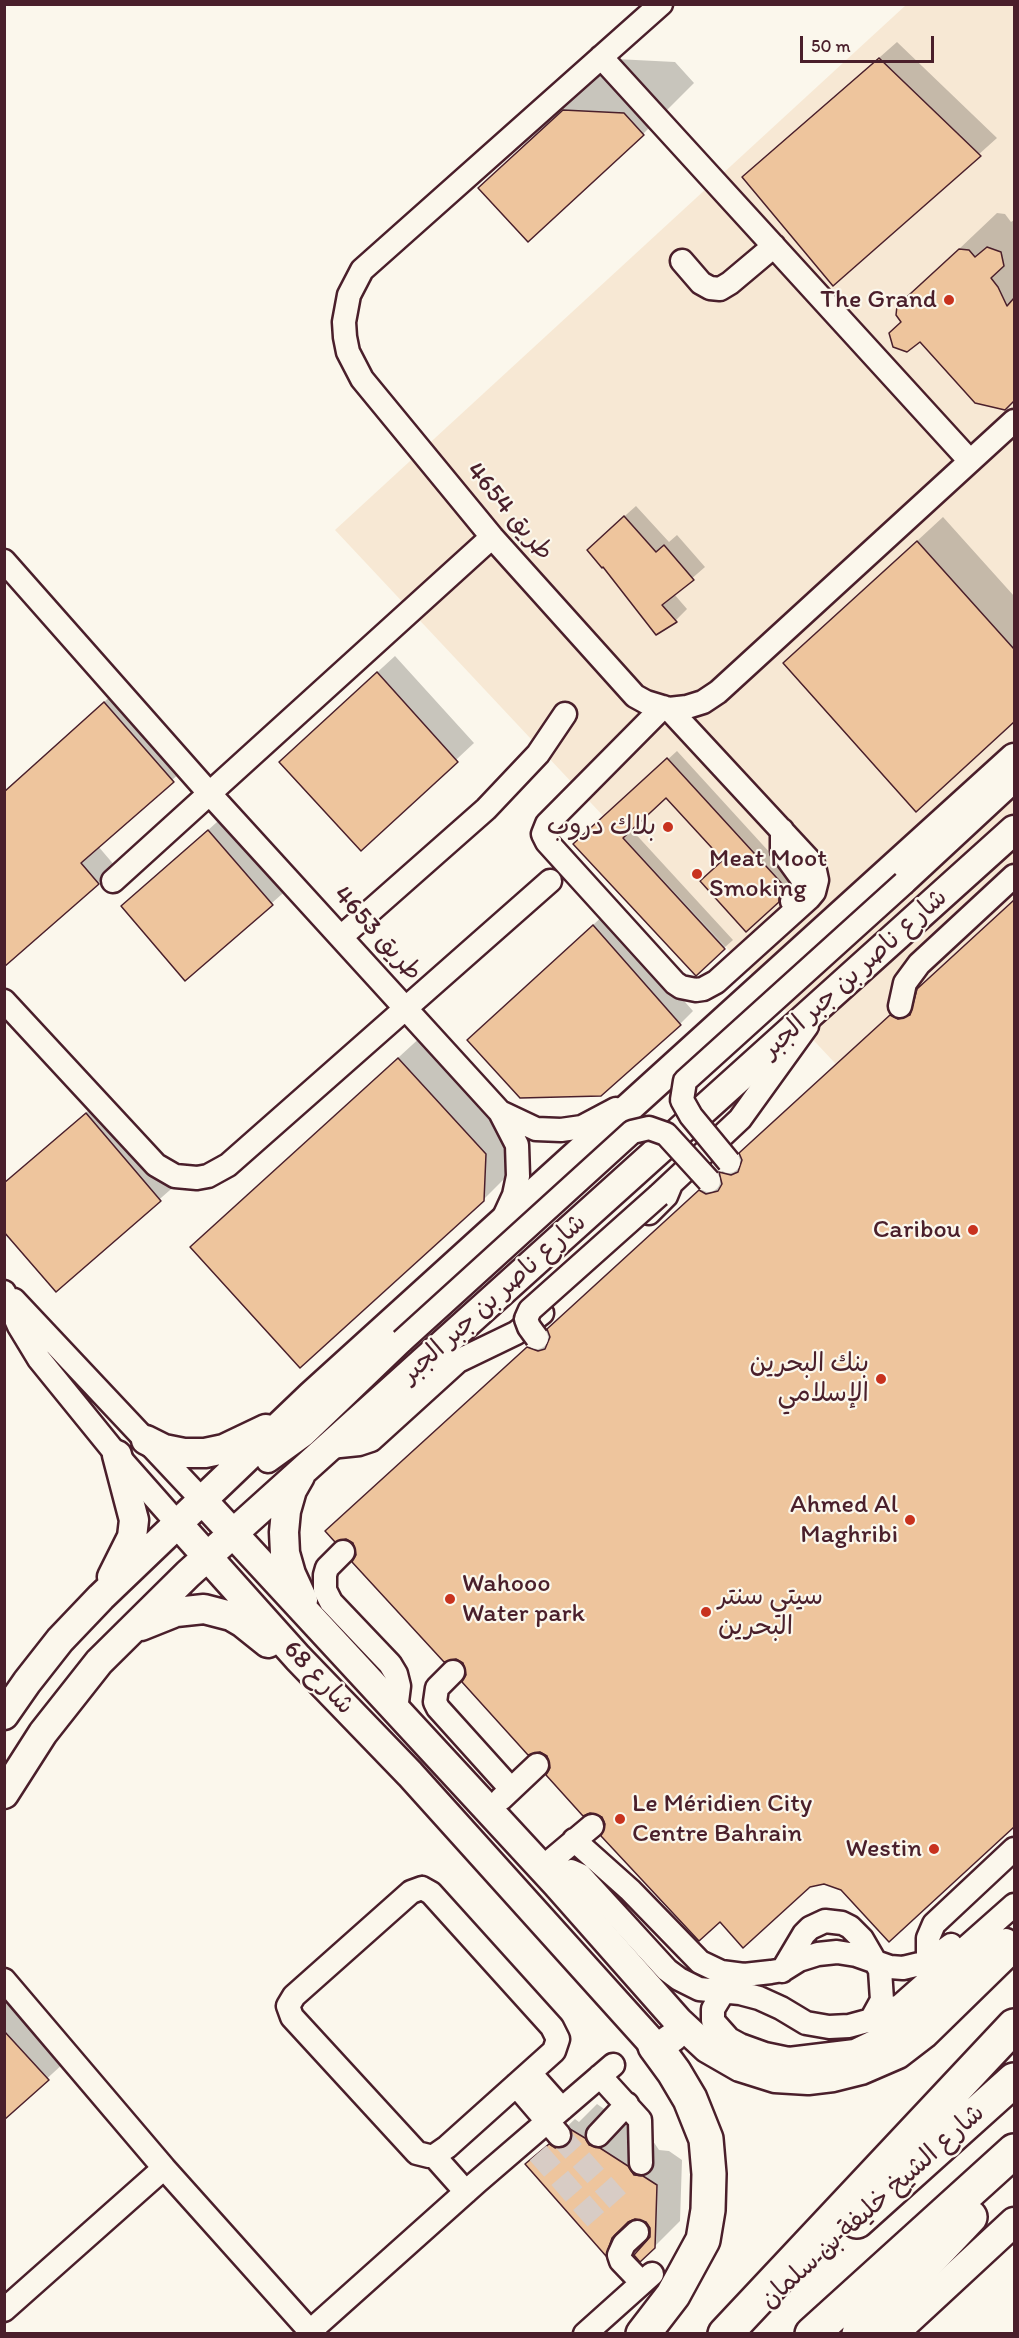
<!DOCTYPE html>
<meta charset="utf-8">
<style>
body{margin:0}
#map{position:relative;width:1019px;height:2338px;overflow:hidden;background:#fbf7ec;font-family:Itim,sans-serif}
canvas{display:block}
.frame{position:absolute;inset:0;border:6px solid #4a1f2b;pointer-events:none}
.scale{position:absolute;left:800px;top:36px;width:134px;height:27px;box-sizing:border-box;border:3px solid #4a1f2b;border-top:0;padding-left:8px;font-size:18px;line-height:21px;white-space:nowrap;color:#4a1f2b;-webkit-text-stroke:4px #fbf7ec;paint-order:stroke}
</style>
<div id="map">
<canvas width="1019" height="2338"></canvas>
<div class="frame"></div>
<div class="scale">50 m</div>
</div>
<script>
const c = document.querySelector('canvas').getContext('2d');
c.lineJoin = 'round';
function fillPath(path, color) { c.fillStyle = color; c.fill(path, 'evenodd'); }
const poly = rows => new Path2D(rows.map(r => 'M' + r).join(''));
function stroke(path, color, width, dash) { c.strokeStyle = color; c.lineWidth = width; c.lineCap = dash ? 'butt' : 'round'; c.setLineDash(dash || []); c.stroke(path); }
function label(font, color, halo, rows, align = 'center') {
  c.font = font + ' Itim,"Playpen Sans Arabic",sans-serif'; c.lineWidth = 4.5; c.setLineDash([]); c.textBaseline = 'middle'; c.strokeStyle = halo; c.fillStyle = color; for (const [text, x, y, turn = 0] of rows) {
    c.save(); c.translate(x, y); c.rotate((+turn || 0) * Math.PI / 180); c.textAlign = isNaN(turn) ? turn : align; if (halo) c.strokeText(text, 0, 0); c.fillText(text, 0, 0); c.restore();
  }
}
fillPath(poly([
 [906,5,1014,5,1014,1254,335,530]
]), '#f7e8d4');
fillPath(poly([
 [897,42,997,138,834,284,744,177],
 [616,59,675,62,694,83,643,134,480,188,532,137],
 [997,213,1005,214,1011,222,1014,220,1014,399,1005,408,903,322,899,306],
 [636,506,669,542,677,535,705,567,674,594,687,609,676,620,656,633,600,538],
 [943,517,1014,596,1014,720,916,810,785,663],
 [395,656,474,743,361,849,298,745],
 [122,686,190,764,98,846,115,866,98,883,4,962,4,791],
 [677,751,793,878,787,888,787,892,778,901,725,860,666,796,631,829,733,940,724,948,584,836],
 [226,814,290,887,186,979,123,906],
 [1014,902,1014,1825,889,1940,842,1888,825,1883,810,1886,720,1920,607,1824,603,1816,552,1769,548,1755,468,1675,464,1662,358,1555,354,1542,327,1531,720,1173,910,997,916,1001,935,976],
 [606,913,693,1011,680,1024,482,1027],
 [424,1034,510,1128,509,1174,483,1200,192,1247],
 [104,1097,178,1183,56,1290,4,1230,4,1183],
 [4,1995,65,2062,4,2118],
 [597,2104,610,2113,614,2120,626,2123,653,2141,659,2150,669,2151,682,2160,680,2221,654,2247,648,2242,652,2229,648,2221,634,2217,631,2229,606,2254,527,2164,575,2119,579,2122]
]), '#0003');
const building = poly([
 [879,58,981,156,833,286,742,177,879,58],
 [563,110,624,113,644,135,528,242,478,188,563,110],
 [987,247,1001,252,1004,266,991,278,998,287,1007,306,1014,298,1014,401,1005,410,975,403,920,342,907,352,893,347,889,333,901,322,896,315,897,306,959,249,969,250,975,257,987,247],
 [624,516,656,552,664,545,694,580,662,605,677,622,656,635,603,567,602,568,587,550,624,516],
 [917,541,1014,649,1014,722,916,812,783,663,917,541],
 [377,672,458,762,361,851,279,762,377,672],
 [104,702,174,782,81,863,99,884,4,967,4,792,104,702],
 [667,758,786,888,779,898,779,902,746,932,700,881,723,860,666,798,623,838,725,949,696,976,573,844,667,758],
 [208,830,273,905,185,981,121,906,208,830],
 [1014,900,1014,1827,889,1942,841,1890,824,1884,810,1887,743,1948,720,1922,699,1941,601,1836,605,1824,602,1817,590,1813,583,1816,546,1775,550,1768,547,1756,540,1752,528,1755,462,1682,466,1675,463,1663,456,1659,444,1662,352,1562,356,1555,353,1543,346,1539,335,1542,325,1531,527,1347,538,1351,545,1349,550,1337,547,1329,699,1190,706,1194,718,1191,722,1184,719,1172,731,1175,738,1172,742,1160,739,1153,890,1015,898,1019,910,1015,917,989,1014,900],
 [593,925,681,1025,601,1096,520,1098,467,1040,593,925],
 [398,1058,486,1154,484,1201,300,1368,190,1247,398,1058],
 [86,1113,161,1201,56,1292,4,1232,4,1183,86,1113],
 [4,2031,49,2080,4,2120,4,2031],
 [570,2129,585,2138,589,2145,600,2148,628,2166,634,2175,643,2176,657,2185,655,2248,640,2262,634,2255,650,2237,650,2228,646,2222,635,2219,628,2222,612,2238,606,2256,525,2164,549,2144,555,2148,567,2146,572,2139,570,2129]
]);
fillPath(building, '#eec59d');
stroke(building, '#4a1f2b', 1.5);
stroke(poly([
 [559,2135,619,2202],
 [538,2153,599,2223]
]), '#d8ccc5', 22, [22, 11]);
const minor = poly([
 [661,4,362,270,349,295,344,322,345,337,348,352,362,379,492,537,635,696,646,702,669,709,687,707,703,702,718,692,1014,421],
 [601,57,970,461],
 [682,261,701,283,710,288,720,289,730,283,774,246],
 [4,561,210,794,500,1112,517,1145,518,1176,514,1195,503,1219],
 [663,707,547,824,543,834,547,842,675,983,681,987,696,990,703,989,716,982,809,898,814,892,817,880,814,866,810,861,669,709],
 [782,830,782,851,803,880,802,890,792,901],
 [113,881,492,537],
 [904,883,1014,781],
 [341,937,486,809,538,754,565,714],
 [4,1001,156,1165,175,1176,197,1178,208,1176,228,1165,550,881],
 [900,1006,905,983,919,964,1014,876],
 [500,1112,536,1129,561,1130,582,1127,616,1109],
 [660,1194,740,1119,807,1026],
 [649,1213,666,1196,671,1184],
 [4,1292,19,1326,39,1359,117,1455,178,1524],
 [14,1300,203,1501],
 [330,1447,359,1444,371,1440,458,1361,516,1333,542,1313],
 [268,1461,304,1435,402,1341],
 [343,1552,327,1568,325,1575,325,1590,331,1602,390,1664,396,1674,399,1686,396,1710],
 [453,1672,437,1688,435,1702,438,1708,511,1789],
 [501,1799,537,1765],
 [574,1840,630,1890,700,1962,721,1972,744,1975,771,1972,783,1970,799,1960,818,1954,837,1952,856,1955,890,1967,903,1968,928,1962,951,1945],
 [542,1868,592,1826],
 [556,1883,571,1871,580,1875,667,1970,679,1979,699,1989,740,1993,759,1998,781,2008,806,2023,829,2027,849,2026,871,2020,901,2005,1014,1905],
 [422,1888,431,1893,552,2027,558,2039,554,2051,447,2147,434,2156,429,2156,417,2153,292,2017,288,2006,294,1996,411,1892,422,1888],
 [928,1962,928,1938,934,1924,1014,1849],
 [782,1971,804,1934,810,1928,825,1921,842,1923,850,1927,862,1939,880,1970,882,2000,871,2020],
 [4,1980,164,2168,310,2331],
 [724,1991,713,2009,713,2021,729,2039,740,2045,765,2054,789,2059,855,2051,888,2035,988,1952,1006,1940],
 [530,2073,562,2109],
 [600,2076,640,2120,641,2163],
 [516,2085,559,2135],
 [598,2135,627,2104],
 [434,2156,466,2192],
 [637,2232,624,2244,619,2255,621,2261,642,2283],
 [4,2310,164,2168],
 [307,2334,477,2182,613,2065],
 [585,2334,652,2274]
]);
const major = poly([
 [146,1440,164,1449,184,1453,205,1453,224,1449,266,1429],
 [300,1476,292,1490,286,1511,284,1532,285,1553,291,1574,303,1600],
 [203,1501,556,1883,678,2021,707,2048,740,2067,775,2078,808,2080,833,2077,861,2070,898,2054,924,2034,1014,1946],
 [178,1524,298,1658,410,1774,655,2046,663,2044,673,2037],
 [112,1577,132,1537,134,1520,117,1455],
 [141,1626,176,1612,204,1609,231,1616,243,1623,268,1643],
 [4,1715,27,1682,60,1640,101,1597,312,1395,1014,758],
 [4,1794,43,1733,99,1662,188,1574,1014,830],
 [893,2334,1014,2222]
]);
const highway = poly([
 [857,2221,1014,2080],
 [643,2334,673,2295,703,2240,708,2210,709,2174,706,2139,690,2099,674,2072,655,2046],
 [725,2334,1014,2026],
 [812,2334,1014,2151],
 [859,2334,970,2217]
]);
stroke(minor, '#4a1f2b', 27);
stroke(major, '#4a1f2b', 33);
stroke(highway, '#4a1f2b', 38);
stroke(minor, '#fbf7ec', 22);
stroke(major, '#fbf7ec', 28);
stroke(highway, '#fbf7ec', 33);
const minorBridge = poly([
 [729,1162,691,1116,682,1100,685,1081,904,883],
 [537,1338,529,1327,526,1319,530,1310,659,1195],
 [402,1341,632,1132,649,1128,666,1134,709,1181]
]);
stroke(minorBridge, '#4a1f2b', 27, []);
stroke(minorBridge, '#fbf7ec', 22);
for (const [x, y, r, color] of [
 [949,300,6,"#c8321e"],
 [668,827,6,"#c8321e"],
 [697,874,6,"#c8321e"],
 [973,1230,6,"#c8321e"],
 [881,1379,6,"#c8321e"],
 [910,1520,6,"#c8321e"],
 [450,1599,6,"#c8321e"],
 [706,1612,6,"#c8321e"],
 [620,1819,6,"#c8321e"],
 [934,1849,6,"#c8321e"]
]) { const dot = new Path2D(); dot.arc(x, y, r, 0, 2 * Math.PI); c.fillStyle = color; c.fill(dot); stroke(dot, '#fbf7ec', 2); }
label('26px', '#4a1f2b', '#fbf7ec', [
 ["The Grand",937,300],
 ["بلاك دروب",656,827],
 ["Meat Moot",709,859,"left"],
 ["Smoking",709,889,"left"],
 ["Caribou",961,1230],
 ["بنك البحرين",869,1364],
 ["الإسلامي",869,1394],
 ["Ahmed Al",898,1505],
 ["Maghribi",898,1535],
 ["Wahooo",462,1584,"left"],
 ["Water park",462,1614,"left"],
 ["سيتي سنتر",718,1597,"left"],
 ["البحرين",718,1627,"left"],
 ["Le Méridien City",632,1804,"left"],
 ["Centre Bahrain",632,1834,"left"],
 ["Westin",922,1849]
], 'right');
label('26px', '#4a1f2b', '#fbf7ec', [
 ["طريق 4654",509,512,50],
 ["طريق 4653",377,934,48],
 ["شارع ناصر بن جبر الجبر",855,974,-42],
 ["شارع ناصر بن جبر الجبر",494,1299,-42],
 ["شارع 68",318,1678,47],
 ["شارع الشيخ خليفة بن سلمان",873,2207,-42]
]);
</script>
